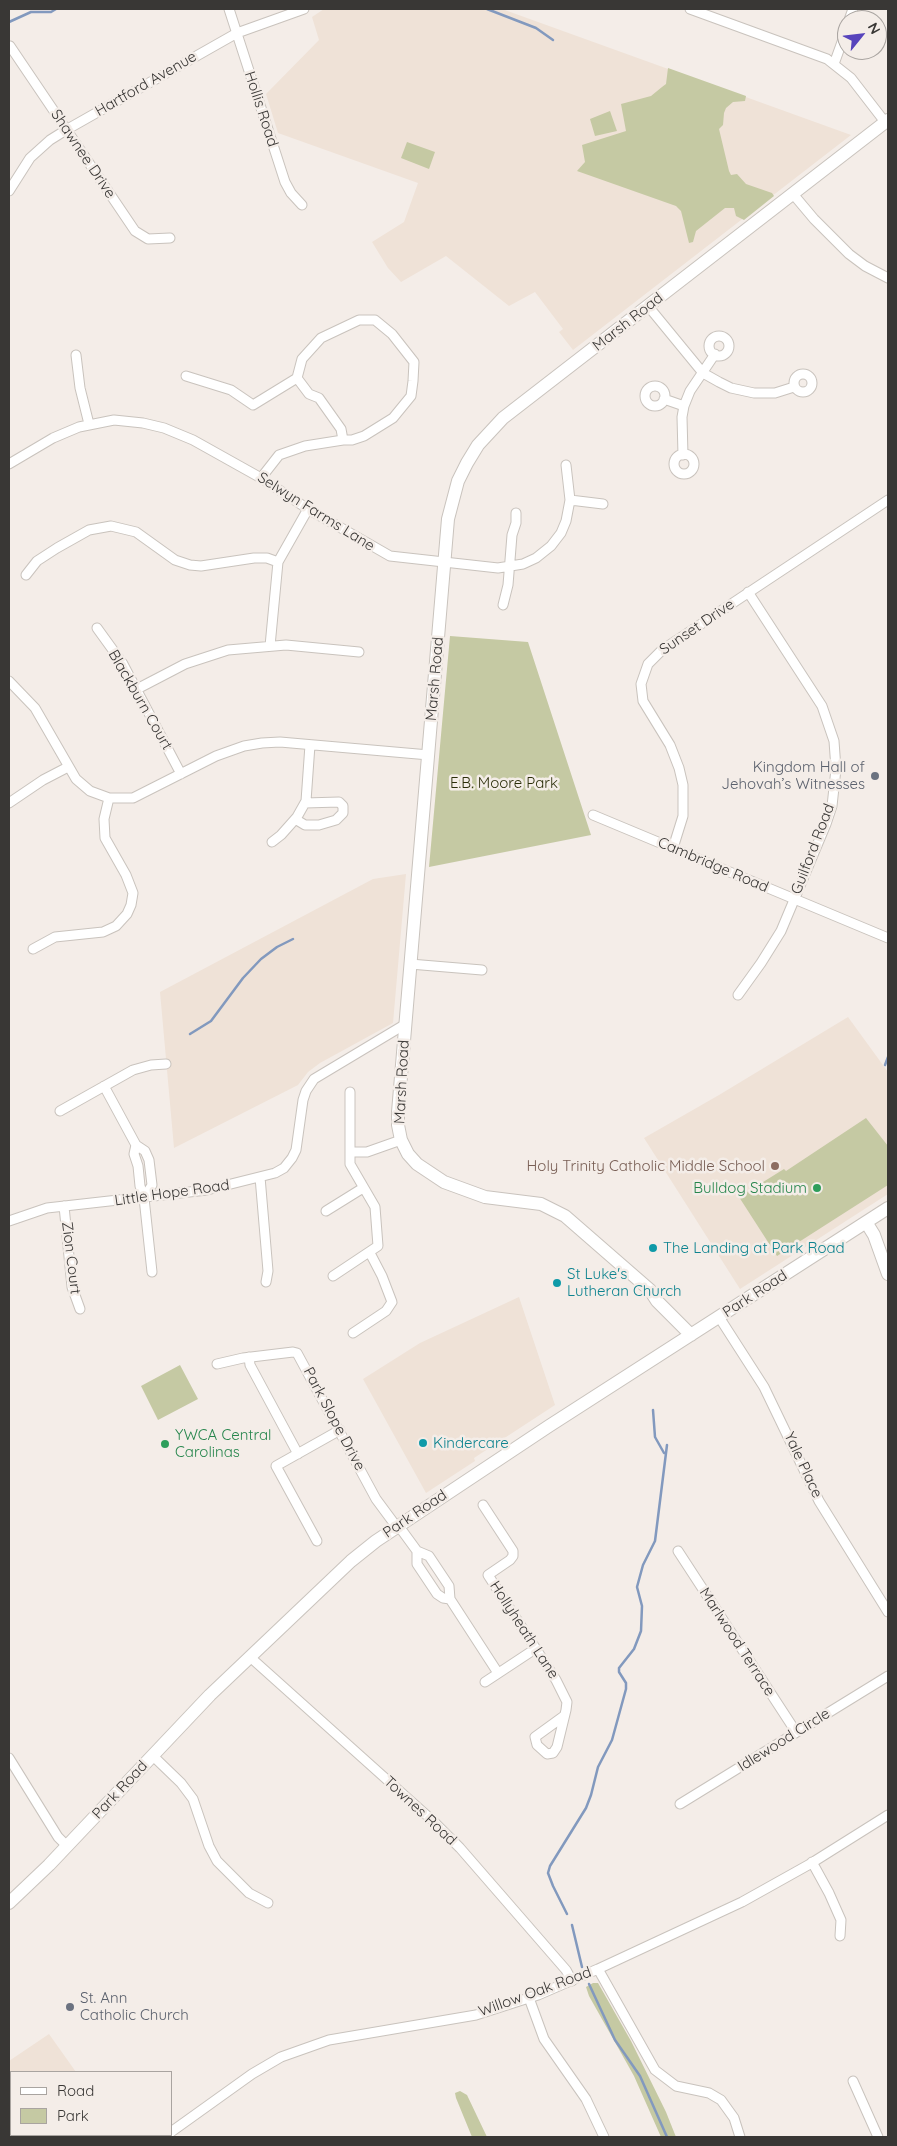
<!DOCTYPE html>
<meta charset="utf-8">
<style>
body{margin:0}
#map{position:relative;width:897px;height:2146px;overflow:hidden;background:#f4ede8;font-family:Quicksand,sans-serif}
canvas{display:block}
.frame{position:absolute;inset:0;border:10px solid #393735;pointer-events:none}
.legend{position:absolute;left:10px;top:2071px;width:162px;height:65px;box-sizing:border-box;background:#f4ede8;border:1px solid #a9a4a0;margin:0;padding:6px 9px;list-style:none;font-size:15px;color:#393735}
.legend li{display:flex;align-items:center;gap:10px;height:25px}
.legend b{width:25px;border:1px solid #a9a4a0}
.north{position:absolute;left:837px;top:10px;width:50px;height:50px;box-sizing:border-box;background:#f4ede8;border:1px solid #a9a4a0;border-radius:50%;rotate:61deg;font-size:14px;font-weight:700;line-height:20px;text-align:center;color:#393735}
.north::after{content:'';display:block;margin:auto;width:18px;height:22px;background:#5744bc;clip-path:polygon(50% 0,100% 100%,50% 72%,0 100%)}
</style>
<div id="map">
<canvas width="897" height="2146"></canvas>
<div class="frame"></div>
<ul class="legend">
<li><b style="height:6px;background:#fff"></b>Road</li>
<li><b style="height:14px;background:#c5c9a3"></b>Park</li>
</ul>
<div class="north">N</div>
</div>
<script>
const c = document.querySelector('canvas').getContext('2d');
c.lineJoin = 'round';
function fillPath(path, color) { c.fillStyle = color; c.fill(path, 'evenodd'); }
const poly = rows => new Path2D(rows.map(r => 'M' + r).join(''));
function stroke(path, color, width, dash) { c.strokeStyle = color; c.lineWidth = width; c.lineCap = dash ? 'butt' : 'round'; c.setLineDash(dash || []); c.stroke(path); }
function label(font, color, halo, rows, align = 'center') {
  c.font = font + ' Quicksand,sans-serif'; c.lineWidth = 5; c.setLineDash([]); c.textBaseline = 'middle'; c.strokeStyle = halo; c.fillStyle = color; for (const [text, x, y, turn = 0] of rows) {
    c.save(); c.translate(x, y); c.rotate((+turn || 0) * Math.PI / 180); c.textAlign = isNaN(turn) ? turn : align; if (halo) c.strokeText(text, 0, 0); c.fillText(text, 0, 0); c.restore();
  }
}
fillPath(poly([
 [324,9,502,9,851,135,573,350,559,332,563,329,535,292,509,306,446,256,401,282,388,268,372,242,404,222,418,183,278,133,266,94,319,40,312,17],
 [406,874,393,1023,320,1063,308,1072,298,1085,174,1148,160,992,373,879],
 [848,1017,888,1072,888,1194,740,1289,644,1138,719,1095],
 [519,1297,555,1405,474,1458,475,1461,426,1493,363,1379,420,1343],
 [49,2034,76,2072,11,2072,11,2135,99,2135,101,2137,9,2137,9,2061]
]), '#efe2d7');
fillPath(poly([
 [668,68,746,96,745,101,733,102,726,108,724,113,723,125,719,129,729,171,731,175,737,174,746,184,772,193,774,196,744,220,736,216,734,208,725,208,696,231,693,242,689,243,681,211,676,206,577,171,585,162,582,145,626,131,621,104,651,96,662,87,666,84],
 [610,111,617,131,595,136,590,119],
 [407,142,435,152,429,169,401,158],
 [450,636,528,642,591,835,429,867],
 [866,1118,888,1146,888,1185,777,1256,739,1197,784,1169,786,1171],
 [180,1365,198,1399,158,1420,141,1386],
 [593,1983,598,1983,631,2041,666,2112,676,2137,661,2137,634,2076,589,1996,586,1987],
 [460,2091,467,2095,487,2137,472,2137,456,2098,455,2093]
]), '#c5c9a3');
stroke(poly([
 [487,9,536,28,553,40],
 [9,22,31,12,51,12,56,9],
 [190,1034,211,1021,243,978,261,959,277,947,293,939],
 [885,1065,888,1057],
 [653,1410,655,1437,664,1453],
 [567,1914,553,1886,548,1873,550,1866,586,1808,591,1795,598,1767,612,1740,626,1689,626,1683,619,1672,619,1668,634,1649,641,1631,642,1606,637,1587,643,1565,655,1541,667,1445],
 [572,1925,582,1967],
 [589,1984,615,2040,640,2076,667,2137]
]), '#8299be', 2.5);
const street = poly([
 [229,9,285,182,291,193,302,205],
 [690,9,827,59,851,78,885,122],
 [849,20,853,9],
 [10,46,135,231,148,239,170,238],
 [834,64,847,28],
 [9,191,30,158,50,140,66,130,237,33,304,9],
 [793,194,814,219,849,254,865,266,888,278],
 [648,306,703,373,719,382,731,388,754,393,775,393,794,387],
 '709 346a10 10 0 1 1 20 0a10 10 0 1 1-20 0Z',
 [76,355,80,388,89,424],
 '794 383a9 9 0 1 1 18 0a9 9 0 1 1-18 0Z',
 [186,376,231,390,253,405,297,378],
 '645 396a10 10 0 1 1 20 0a10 10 0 1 1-20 0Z',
 [664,399,684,406],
 '674 464a10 10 0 1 1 20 0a10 10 0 1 1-20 0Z',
 [683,455,682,417,684,406,690,391,715,354],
 [9,464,53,438,79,427,114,420,143,423,164,428,193,440,261,478,308,509,390,556,498,568,523,564,536,558,551,546,561,533,566,521,570,500,566,465],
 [261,478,279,455,305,446,343,440,341,429,319,398,309,394,297,378,302,359,321,338,359,320,375,320,392,334,414,362,413,381,411,396,393,418,364,436,352,440,343,440],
 [570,500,603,504],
 [26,575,37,561,57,548,89,530,111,526,136,532,175,560,190,565,201,566,254,558,267,558,278,562],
 [503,605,508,585,512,535,516,523,516,513],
 [97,628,123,664,181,774],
 [270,646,278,562,308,509],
 [9,681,35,708,76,779,90,791,109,798,133,798,216,756,244,746,262,743,280,742,429,755],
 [137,689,185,664,228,650,286,645,359,652],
 [9,803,43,780,68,767],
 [593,815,888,938],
 [295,819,305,825,319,825,336,820,343,813,343,806,339,802,305,803],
 [272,842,281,835,297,817,306,801,310,745],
 [673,848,683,816,683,785,679,768,670,745,643,701,641,684,648,664,662,650,888,500],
 [33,949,55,937,103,932,116,926,127,914,131,905,133,893,126,875,105,838,104,819,109,798],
 [410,964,482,970],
 [738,995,761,963,781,931,826,824,832,806,836,769,834,741,822,706,748,592],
 [104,1086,136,1145],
 [60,1111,133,1070,151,1065,166,1064],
 [350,1152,367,1152,401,1140],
 [260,1177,268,1271,266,1282],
 [144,1198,152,1185,149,1160,145,1151,136,1145,134,1154,138,1166,140,1186,144,1198,152,1272],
 [64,1206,72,1287,80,1309],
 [326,1211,363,1188],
 [9,1221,47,1208,207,1190,275,1173,284,1168,292,1158,296,1150,303,1100,306,1091,314,1079,404,1025],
 [333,1276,378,1246,375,1207,350,1164,350,1092],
 [719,1317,764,1387,819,1501,888,1612],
 [353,1333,386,1311,392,1302,382,1276,370,1253],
 [249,1357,250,1365,298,1454],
 [217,1364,243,1358,293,1352,297,1353,376,1499,396,1526],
 [483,1505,513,1551,513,1556,510,1560,488,1575,556,1680,567,1702,566,1710,557,1747,553,1753,547,1754,537,1745,535,1737,564,1716],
 [398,1525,417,1551,417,1564,437,1594,443,1598,450,1599],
 [317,1541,276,1466,340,1430],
 [417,1551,429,1556,449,1586,450,1599],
 [678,1551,796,1732],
 [450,1599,498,1673],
 [250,1657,433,1821,460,1848,566,1970,572,1981],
 [485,1682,535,1649],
 [152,1755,181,1783,193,1799,209,1846,217,1861,249,1893,268,1903],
 [9,1758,58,1837,67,1846],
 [680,1804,888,1676],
 [812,1862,829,1893,841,1920,840,1936],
 [598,1969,655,2070,676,2086,709,2093,721,2100,734,2118,740,2137],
 [529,1998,544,2039,586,2099,604,2137],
 [853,2081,878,2137],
 [171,2132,252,2074,281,2057,329,2040,476,2015,538,1995,598,1969,742,1902,810,1864,888,1815]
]);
const secondary = poly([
 [866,1222,874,1235,888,1274],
 [691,1335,657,1301,650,1290,565,1216,541,1204,485,1197,444,1182,417,1164,408,1154,401,1140,398,1125,398,1112,448,519,458,481,467,463,478,445,503,418,888,120],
 [9,1903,49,1865,210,1695,351,1561,376,1541,549,1426,888,1208]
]);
stroke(street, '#c9c3bd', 11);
stroke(secondary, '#c9c3bd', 14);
stroke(street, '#fff', 9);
stroke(secondary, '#fff', 12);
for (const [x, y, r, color] of [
 [875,776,5,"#6b7280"],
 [775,1166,5,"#8d6e63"],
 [817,1188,5,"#2e9e5b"],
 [653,1248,5,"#0f9aa8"],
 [557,1283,5,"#0f9aa8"],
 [423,1443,5,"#0f9aa8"],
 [165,1444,5,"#2e9e5b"],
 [70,2007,5,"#6b7280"]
]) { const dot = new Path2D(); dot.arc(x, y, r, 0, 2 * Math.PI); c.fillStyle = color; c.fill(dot); stroke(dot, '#f4ede8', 2); }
label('15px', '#393735', '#f4ede8', [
 ["Hartford Avenue",146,84,-30],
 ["Hollis Road",261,109,72],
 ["Shawnee Drive",83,154,56],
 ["Marsh Road",628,322,-38],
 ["Selwyn Farms Lane",316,512,32],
 ["Sunset Drive",697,627,-34],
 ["Marsh Road",435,679,-85],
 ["Blackburn Court",140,700,60],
 ["Guilford Road",813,849,-69],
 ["Cambridge Road",713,865,23],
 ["Marsh Road",402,1082,-87],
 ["Little Hope Road",172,1193,-8],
 ["Zion Court",71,1258,83],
 ["Park Road",755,1294,-33],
 ["Park Slope Drive",334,1419,62],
 ["Yale Place",803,1465,65],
 ["Park Road",415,1514,-34],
 ["Hollyheath Lane",524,1630,57],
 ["Marlwood Terrace",737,1642,57],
 ["Idlewood Circle",784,1740,-32],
 ["Park Road",120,1790,-47],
 ["Townes Road",420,1811,43],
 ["Willow Oak Road",535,1992,-20]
]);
label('15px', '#5b616d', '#f4ede8', [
 ["Kingdom Hall of",865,767],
 ["Jehovah’s Witnesses",865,784],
 ["St. Ann",80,1998,"left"],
 ["Catholic Church",80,2015,"left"]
], 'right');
label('15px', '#2b2e09', '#f4ede8', [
 ["E.B. Moore Park",504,783]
]);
label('15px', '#785e54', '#f4ede8', [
 ["Holy Trinity Catholic Middle School",765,1166]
], 'right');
label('15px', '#27864d', '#f4ede8', [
 ["Bulldog Stadium",807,1188],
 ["YWCA Central",175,1435,"left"],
 ["Carolinas",175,1452,"left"]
], 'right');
label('15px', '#0d838f', '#f4ede8', [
 ["The Landing at Park Road",663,1248],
 ["St Luke's",567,1274],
 ["Lutheran Church",567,1291],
 ["Kindercare",433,1443]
], 'left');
</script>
